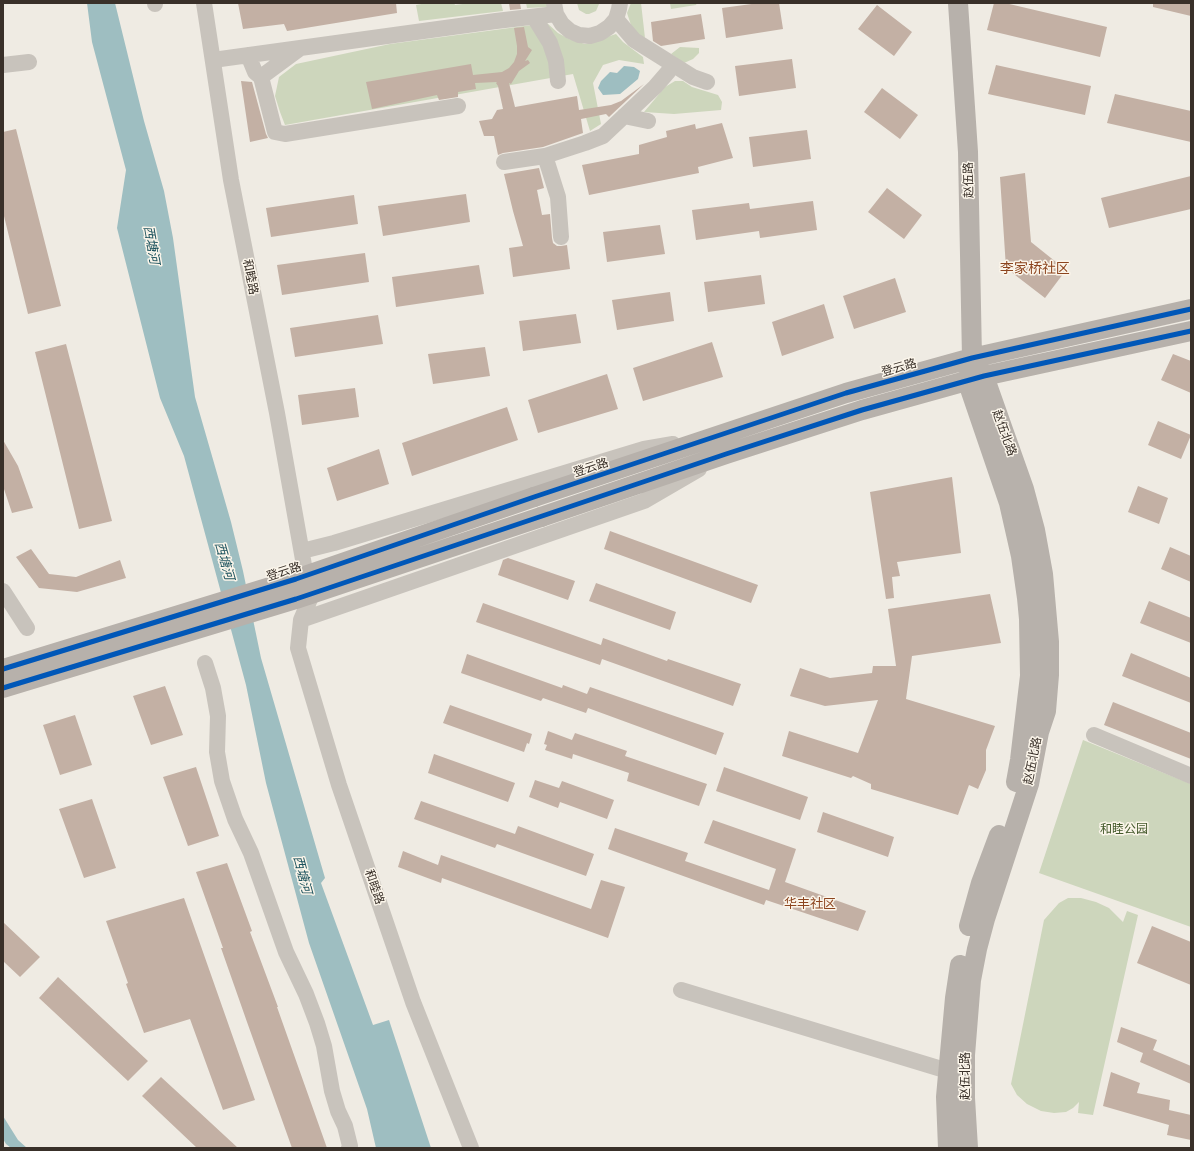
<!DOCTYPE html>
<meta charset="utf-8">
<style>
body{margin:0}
#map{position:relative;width:1194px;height:1151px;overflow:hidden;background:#efebe3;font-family:"Open Sans",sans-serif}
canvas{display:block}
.frame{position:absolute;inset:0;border:4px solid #393029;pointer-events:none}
</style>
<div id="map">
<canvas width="1194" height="1151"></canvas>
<div class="frame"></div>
</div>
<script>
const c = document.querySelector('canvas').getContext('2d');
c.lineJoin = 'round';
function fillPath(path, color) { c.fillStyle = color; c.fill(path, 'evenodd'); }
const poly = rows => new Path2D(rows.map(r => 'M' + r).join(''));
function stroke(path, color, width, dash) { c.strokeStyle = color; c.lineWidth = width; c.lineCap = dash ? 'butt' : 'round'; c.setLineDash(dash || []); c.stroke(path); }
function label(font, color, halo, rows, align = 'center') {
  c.font = font + ' "Open Sans","Noto Sans SC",sans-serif'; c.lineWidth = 3; c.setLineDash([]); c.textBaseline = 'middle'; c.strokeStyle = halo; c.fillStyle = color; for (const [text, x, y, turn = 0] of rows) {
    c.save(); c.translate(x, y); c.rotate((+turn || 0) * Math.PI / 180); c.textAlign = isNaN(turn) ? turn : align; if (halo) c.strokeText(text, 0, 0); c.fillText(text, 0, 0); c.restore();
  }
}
fillPath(poly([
 [427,3,454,3,455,5,470,3,501,3,503,11,419,21,416,5],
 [526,3,547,3,548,7,527,8],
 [577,3,598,3,599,4,596,11,589,14,586,14,579,10],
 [631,3,641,3,645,38,637,34,631,25,627,13],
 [670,3,697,3,696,5,671,9],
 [547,23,558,33,569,39,585,44,616,34,623,42,643,57,644,64,619,60,603,65,593,83,601,124,590,131,573,74,285,125,280,112,275,96,279,77,296,64,390,44],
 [680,47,699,48,699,53,693,59,684,63,671,54],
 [675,81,683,81,692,87,718,95,722,102,721,110,674,114,644,112,665,87],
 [1083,740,1191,784,1191,927,1039,873],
 [1068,898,1081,898,1096,902,1109,908,1123,922,1127,911,1138,915,1093,1115,1078,1113,1079,1102,1073,1108,1066,1112,1054,1113,1041,1111,1027,1104,1017,1095,1011,1084,1044,920,1059,903]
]), '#cdd6bc');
fillPath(poly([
 [87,3,115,3,144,121,164,191,173,238,195,397,231,522,243,571,261,658,325,878,321,883,373,1025,389,1020,431,1148,376,1148,367,1109,309,943,266,783,246,685,184,456,160,398,117,228,126,170,92,42],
 [624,66,634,67,640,71,638,79,620,94,603,95,598,88,601,81,610,72,617,73],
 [3,1116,18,1140,27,1148,11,1148,6,1144,3,1139]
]), '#9ebec1');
fillPath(poly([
 [238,3,396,3,397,13,287,31,284,24,243,29],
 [509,3,520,3,521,9,510,10],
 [759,3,779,3,783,29,726,38,722,8],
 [994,3,1005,3,1107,27,1100,57,987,30],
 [1153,3,1191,3,1191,16,1153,7],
 [877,5,912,32,894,56,858,29],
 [701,14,705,39,661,46,653,41,651,22],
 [524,27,528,47,532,50,525,61,528,60,530,63,519,71,511,84,509,83,515,107,577,96,579,110,611,105,621,101,644,84,609,117,606,114,581,119,583,133,543,147,503,153,498,155,494,136,484,136,479,121,492,119,497,110,503,109,498,86,496,83,497,82,475,83,476,89,458,92,458,97,439,100,437,95,372,109,366,82,471,64,473,75,502,72,509,68,514,62,517,54,517,46,514,28],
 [792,59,796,88,739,96,735,66],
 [996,65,1091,86,1085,115,988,94],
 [241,81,252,82,266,134,268,138,250,142],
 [882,88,918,115,900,139,864,112],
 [1115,94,1191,111,1191,142,1107,123],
 [722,123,733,158,698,167,699,173,589,195,582,165,639,154,639,145,667,137,666,131,695,124,696,129],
 [16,129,61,306,28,314,3,212,3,132],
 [807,130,811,159,753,167,749,137],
 [539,168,544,188,537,190,542,215,550,214,552,238,553,243,557,246,561,246,567,245,570,269,513,277,509,248,523,246,513,211,504,174],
 [1025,173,1031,242,1066,270,1045,298,1006,268,1000,177],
 [1191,176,1191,209,1109,228,1101,198],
 [887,188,922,215,904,239,868,212],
 [466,194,470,222,383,236,378,206],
 [354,195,358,224,271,237,266,208],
 [813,201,817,230,760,238,759,231,696,240,692,210,749,203,750,209],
 [660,225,665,254,607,262,603,232],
 [365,253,369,282,282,295,277,265],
 [479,265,484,294,396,307,392,277],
 [761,275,765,304,708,312,704,282],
 [895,278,906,312,854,329,843,296],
 [670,292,674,321,617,330,612,300],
 [824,304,834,338,782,356,772,322],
 [576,314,581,343,523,351,519,321],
 [378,315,383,344,295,357,290,328],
 [712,342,723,377,643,401,633,368],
 [66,344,112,521,79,529,35,352],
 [485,347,490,376,433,384,428,354],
 [1173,354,1191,361,1191,393,1161,380],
 [607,374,618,409,538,433,528,400],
 [355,388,359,417,302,425,298,395],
 [507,407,518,440,412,476,402,443],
 [1158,421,1191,435,1181,459,1148,445],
 [3,440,18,466,33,508,12,513,3,486],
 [379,449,389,484,337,501,327,468],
 [952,477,961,553,897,562,900,576,892,577,894,598,886,599,870,492],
 [1138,486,1168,498,1159,524,1128,512],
 [610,531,758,585,751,603,604,549],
 [1170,547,1191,556,1191,582,1161,569],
 [31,549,49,574,76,577,120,560,126,578,77,592,39,588,16,557],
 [508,558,575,581,568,600,498,575,503,560],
 [596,583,676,612,670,630,589,601],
 [990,594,1001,643,912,656,906,699,995,726,986,750,986,770,978,789,969,785,958,815,871,789,871,784,853,776,851,778,782,756,789,731,858,753,878,700,825,706,790,696,800,668,830,678,872,673,873,666,896,666,888,609],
 [1149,601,1191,618,1191,643,1140,623],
 [483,603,601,645,603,638,667,661,668,659,741,684,733,706,602,659,600,665,476,622],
 [1131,653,1191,678,1191,703,1122,676],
 [467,654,562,688,563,685,587,694,590,687,724,733,716,755,588,708,586,713,543,698,541,701,461,673],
 [165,686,183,735,151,745,133,696],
 [1113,702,1191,733,1191,759,1104,725],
 [450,705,532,734,529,744,527,743,524,752,443,723],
 [75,715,92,765,60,775,43,725],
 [548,731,572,740,575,733,627,751,625,756,707,784,699,806,627,781,629,773,573,754,572,759,545,750,547,745,544,744],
 [434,754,515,783,508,802,428,773],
 [196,767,219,836,188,846,163,777],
 [724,767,808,797,800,820,716,791],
 [535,780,559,788,562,781,614,800,607,819,560,802,558,808,529,797],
 [92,799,116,868,84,878,59,809],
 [421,801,515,834,518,826,594,854,586,876,497,844,495,848,414,819],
 [823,812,894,837,888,857,817,832],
 [713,820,796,849,785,882,866,911,858,931,766,900,764,905,608,849,615,828,688,853,685,861,769,890,776,869,704,843],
 [403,851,438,865,441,855,591,909,601,880,625,887,608,938,442,878,441,883,398,867],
 [227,863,252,931,250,932,278,1007,277,1007,327,1148,292,1148,247,1022,221,948,223,948,196,872],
 [184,898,255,1100,223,1110,190,1019,144,1033,126,984,128,983,106,921],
 [3,922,40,957,20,977,3,961],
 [1152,926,1191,942,1191,985,1137,963],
 [58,977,148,1061,128,1081,39,998],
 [1121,1027,1157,1040,1153,1050,1191,1066,1191,1084,1140,1062,1143,1053,1117,1042],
 [1111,1072,1140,1083,1137,1093,1170,1100,1169,1110,1191,1115,1191,1140,1167,1135,1169,1125,1103,1106],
 [161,1077,198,1111,238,1148,197,1148,142,1096]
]), '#c3b0a4');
stroke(poly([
 [155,3,155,4],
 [204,3,231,180,277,413,310,599,301,620,298,648,339,785,413,1002,471,1148],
 [554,3,556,14,562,24,570,31,579,35,590,36,600,33,609,27,616,19,619,9,620,3],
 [534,17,550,43,556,61,558,81],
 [616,19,634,40,693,77,707,82],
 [248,55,255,72,261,77,275,132,285,134,458,106],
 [213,60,496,21,556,14],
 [3,65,29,62],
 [261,77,299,49],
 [624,116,648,121],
 [504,162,545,156],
 [561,237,558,197,545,156,585,143,603,136,655,87,668,72,672,65],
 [302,551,334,543,644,449,673,444],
 [3,591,27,628],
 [301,620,644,501,699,469],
 [205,663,213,688,218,716,217,752,222,781,235,819,251,853,286,952,306,994,317,1023,324,1046,332,1091,338,1111,345,1126,350,1146,349,1148],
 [1094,735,1191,776],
 [681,990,948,1071]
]), '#c8c3bc', 16);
stroke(poly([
 [958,3,968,152,972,358,969,370],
 [967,380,1009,503,1021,556,1027,598,1029,619,1030,676,1020,760,1016,782],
 [534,497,846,393,972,358,1191,309],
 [541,517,726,454,862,410,984,376,1191,331],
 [969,926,981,883,999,835],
 [948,1148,946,1097,955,998,960,965],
 [968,1148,965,1098,965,1055,971,980,977,949,985,919,1029,784,1039,732,1046,711,1049,675,1049,642,1043,574,1035,530,1024,489,984,376,972,358]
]), '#b7b1ab', 20);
stroke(poly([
 [3,669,296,579,534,497],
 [3,688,296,599,541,517]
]), '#b7b1ab', 20);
stroke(poly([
 [3,669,296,579,534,497,846,393,972,358,1191,309],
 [3,688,296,599,726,454,862,410,984,376,1191,331]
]), '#0057b8', 5);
label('12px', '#393029', '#fbf5ea', [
 ["赵伍路",969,180,-91],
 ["和睦路",250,277,79],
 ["登云路",899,368,-16],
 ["赵伍北路",1004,433,70],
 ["登云路",591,468,-18],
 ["登云路",284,572,-18],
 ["赵伍北路",1033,761,-79],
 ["和睦路",374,887,71],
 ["赵伍北路",966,1076,-90]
]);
label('12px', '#43592b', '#fbf5ea', [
 ["和睦公园",1124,830]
]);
label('italic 13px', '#1c525d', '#fbf5ea', [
 ["西塘河",151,245,80],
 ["西塘河",224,561,74],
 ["西塘河",302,875,75]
]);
label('13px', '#8c441e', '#fbf5ea', [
 ["华丰社区",810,904]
]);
label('14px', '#8c441e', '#fbf5ea', [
 ["李家桥社区",1035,269]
]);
</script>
